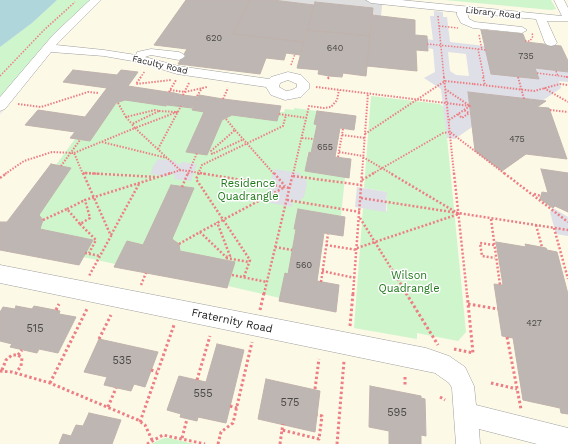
<!DOCTYPE html>
<style>
body{margin:0}
canvas{display:block;background:#f1ede9}
</style>
<canvas width="568" height="444"></canvas>
<script>
const c = document.querySelector('canvas').getContext('2d');
c.lineJoin = 'round';
function fillPath(path, color) { c.fillStyle = color; c.fill(path, 'evenodd'); }
const poly = rows => new Path2D(rows.map(r => 'M' + r).join(''));
function stroke(path, color, width, dash) { c.strokeStyle = color; c.lineWidth = width; c.lineCap = dash ? 'butt' : 'round'; c.setLineDash(dash || []); c.stroke(path); }
function label(font, color, halo, rows, align = 'center') {
  c.font = font + ' "Work Sans",sans-serif'; c.lineWidth = 3; c.setLineDash([]); c.textBaseline = 'middle'; c.strokeStyle = halo; c.fillStyle = color; for (const [text, x, y, turn = 0] of rows) {
    c.save(); c.translate(x, y); c.rotate((+turn || 0) * Math.PI / 180); c.textAlign = isNaN(turn) ? turn : align; if (halo) c.strokeText(text, 0, 0); c.fillText(text, 0, 0); c.restore();
  }
}
fillPath(poly([
 [100,0,568,0,568,444,0,444,0,115,60,40]
]), '#fcf9e7');
fillPath(poly([
 [57,0,91,0,60,28,0,97,0,47,32,23],
 [445,0,551,0,556,9,551,10],
 [371,96,440,104,444,107,466,332,458,341,417,333,417,339,354,328,363,208,387,211,387,192,364,188],
 [125,100,192,108,192,110,204,112,222,120,232,115,276,121,279,112,284,112,285,109,294,110,294,108,317,111,314,124,317,125,311,153,308,152,305,171,345,177,341,216,298,209,294,229,296,229,288,274,285,274,280,298,228,286,235,262,180,251,179,244,172,239,193,188,171,185,143,245,127,242,115,264,83,257,92,240,40,229,43,220,39,215,71,168,56,165,75,139,90,141,116,103],
 [164,438,169,438,194,444,151,444]
]), '#cff5cc');
fillPath(poly([
 [273,0,387,0,387,4,382,5,381,16,372,15,372,8,315,2,314,5]
]), '#dedede');
fillPath(poly([
 [434,11,443,12,443,17,447,17,450,42,485,46,539,79,535,68,568,72,568,82,559,81,561,88,542,101,468,92,472,127,455,139,447,138,441,89,424,78,435,72,433,49,427,48,427,39,433,40,430,16,434,16],
 [448,52,466,54,469,76,456,75,450,71],
 [158,159,176,161,176,163,181,164,182,162,197,164,191,181,174,179,175,175,169,174,168,177,151,174,153,166],
 [274,169,300,173,299,177,305,178,307,184,304,197,299,201,293,200,292,207,265,202],
 [357,187,387,192,386,212,355,207],
 [553,208,568,217,568,236,556,234,550,212]
]), '#dedfe7');
fillPath(poly([
 [0,0,57,0,32,23,0,47]
]), '#afd6da');
const building = poly([
 [186,0,250,0,233,34,304,42,300,55,286,53,284,60,266,58,260,74,178,64,187,49,154,45,186,0],
 [250,0,273,0,314,5,304,42,233,34,250,0],
 [315,2,373,8,370,36,307,30,315,2],
 [372,15,415,20,415,35,427,36,428,51,416,50,417,71,367,66,372,15],
 [307,30,370,36,366,76,343,73,342,77,329,76,318,74,319,70,297,68,307,30],
 [481,30,523,34,526,42,561,46,568,61,568,72,535,68,539,79,491,74,481,30],
 [73,70,117,75,121,70,138,72,128,86,174,93,166,106,125,100,116,103,90,141,70,138,75,132,25,125,38,110,85,117,107,88,63,82,73,70],
 [468,92,546,101,537,107,549,108,567,159,526,154,502,171,475,151,468,92],
 [174,93,183,95,198,97,192,108,167,105,174,93],
 [199,95,223,99,281,106,277,121,232,115,222,120,207,155,186,152,204,112,192,110,199,95],
 [317,111,356,116,354,130,340,128,335,157,351,159,349,178,305,171,309,152,311,153,317,125,314,124,317,111],
 [51,164,71,168,39,215,43,220,40,229,93,240,79,265,0,250,0,222,7,222,51,164],
 [541,169,568,173,568,212,555,206,553,208,540,199,542,192,548,193,541,169],
 [171,185,194,188,172,239,179,244,180,251,235,262,227,288,114,267,127,241,143,245,171,185],
 [298,209,345,217,343,236,324,233,317,281,339,285,336,312,279,301,285,273,288,274,296,229,294,229,298,209],
 [496,242,526,247,525,244,546,248,547,250,557,252,568,294,568,414,561,413,560,408,523,400,513,338,502,336,494,284,503,285,496,242],
 [16,306,32,309,34,306,60,311,59,314,76,317,58,353,39,349,37,353,10,347,12,344,0,341,0,312,3,307,15,309,16,306],
 [99,339,158,352,145,387,134,384,131,391,104,385,107,377,84,372,99,339],
 [217,344,244,350,226,423,198,417,197,421,180,417,181,414,167,410,179,376,206,382,217,344],
 [266,379,320,391,315,432,258,419,266,379],
 [370,386,421,396,421,398,425,399,426,436,421,435,421,444,389,444,389,431,369,427,370,386],
 [89,413,121,420,112,444,59,444,63,434,71,436,76,425,83,426,89,413]
]);
fillPath(building, '#beb6b2');
stroke(building, '#c1b3ad', 1);
const minor = poly([
 [90,0,101,0,56,45,104,50,136,55,137,52,151,49,179,52,183,54,185,56,183,58,179,60,151,55,145,57,178,66,269,79,271,77,288,72,301,75,309,83,309,89,301,97,285,100,271,95,266,87,177,74,138,62,104,56,51,52,5,109,0,111,0,97,53,35,90,0],
 [288,80,297,84,297,87,292,90,286,91,279,87,280,83,288,80],
 [366,0,401,0,562,16,554,0,564,0,568,8,568,21,547,21,557,43,555,45,551,46,547,45,545,43,536,19,467,13,469,19,475,22,522,27,527,30,522,33,473,28,461,23,457,15,457,12,371,3,366,0],
 [0,265,426,348,449,356,465,367,474,386,476,405,568,428,568,444,537,444,479,429,480,444,456,444,452,388,449,383,435,373,0,283,0,265]
]);
stroke(minor, '#9f9f9f', 1);
stroke(poly([
 [438,16,444,78],
 [439,26,458,28],
 [479,35,482,50],
 [525,41,530,41,533,36,532,33],
 [427,44,478,49,484,78],
 [478,49,486,50],
 [291,65,295,54],
 [556,71,558,76],
 [537,73,568,77],
 [0,76,44,30,75,2],
 [140,78,145,71],
 [328,78,329,76]
]), '#ed7e83', 1.5, [1.5, 1.5]);
stroke(poly([
 [141,77,136,84,171,80],
 [444,77,454,174],
 [483,77,485,85],
 [518,77,524,99],
 [566,77,568,77],
 [328,79,329,77],
 [474,84,534,91,560,84,568,85],
 [316,87,470,106],
 [544,88,568,102],
 [445,89,470,106,449,120],
 [170,90,185,92,207,87],
 [169,92,176,80],
 [183,95,189,83],
 [197,96,202,88],
 [223,99,228,88],
 [118,103,126,117,155,110,159,111],
 [18,104,41,107,88,92,99,93],
 [550,110,568,112],
 [159,111,177,112,135,128,132,124,159,111],
 [279,114,307,118],
 [458,114,462,118,469,113,464,110],
 [126,117,132,124],
 [226,119,235,130,211,151,212,154,244,139],
 [235,130,274,174],
 [365,134,445,81,474,84],
 [342,135,365,138],
 [302,138,314,139],
 [102,142,167,158],
 [158,149,181,106],
 [339,152,363,156],
 [74,153,135,128,180,170],
 [338,157,343,129],
 [363,157,392,174],
 [61,166,80,140],
 [83,173,104,174],
 [5,174,24,161,52,152,74,153,83,174],
 [168,174,181,170,206,174],
 [188,174,197,153],
 [198,174,202,165,283,126,286,115],
 [293,174,309,106,324,108,331,107,337,100,339,90],
 [362,174,368,93],
 [372,174,443,133,450,132,505,174]
]), '#ed7e83', 2, [1.5, 1.5]);
stroke(poly([
 [83,173,111,236,89,276],
 [85,173,156,177],
 [199,173,196,179,250,260,244,277],
 [200,173,290,188],
 [274,173,285,186],
 [454,173,467,294],
 [504,173,568,222],
 [293,176,361,185],
 [0,178,7,173],
 [362,180,374,173],
 [182,187,188,173],
 [534,194,541,196],
 [361,198,568,230],
 [287,200,360,212],
 [67,209,85,200],
 [360,218,407,294],
 [491,219,500,285],
 [43,220,67,209,80,224,90,218,85,200,171,173],
 [80,224,96,240,89,253],
 [536,225,542,247],
 [554,228,568,279],
 [200,232,285,187],
 [111,235,139,184],
 [179,244,200,232,226,257,230,256,217,222],
 [326,245,357,250],
 [494,245,480,243,482,256,495,258],
 [275,247,292,250],
 [357,248,459,214,390,173],
 [85,253,100,256],
 [226,258,249,262],
 [322,271,355,278],
 [232,275,267,282],
 [321,282,328,234],
 [141,285,146,273],
 [264,294,293,173],
 [353,294,362,173]
]), '#ed7e83', 2.5, [2, 2]);
stroke(poly([
 [406,293,438,345],
 [468,304,498,309],
 [56,310,59,304],
 [260,310,264,293],
 [350,326,353,293],
 [507,337,521,409],
 [99,339,111,315],
 [454,349,473,353,467,293],
 [18,355,22,350],
 [2,370,6,360,12,355,18,355,22,358,21,366,16,373],
 [151,370,157,372],
 [0,371,12,372,50,383,138,420,145,425,152,440],
 [405,377,405,385],
 [197,380,210,336],
 [50,383,88,307],
 [491,383,517,389],
 [315,389,319,359],
 [440,397,445,400],
 [230,406,237,408],
 [108,407,116,388],
 [140,422,174,325],
 [282,430,283,424],
 [182,438,187,419],
 [147,444,163,435,205,444],
 [218,444,221,432,233,423,252,342],
 [280,444,282,430,319,439,322,416,317,415],
 [337,444,344,361]
]), '#ed7e83', 3, [2.5, 2.5]);
fillPath(minor, '#fff');
label('9px', '#222', '#fff', [
 ["Library Road",493,13,6],
 ["Faculty Road",160,65,13]
]);
label('9px', '#494746', null, [
 ["620",214,38],
 ["640",335,48],
 ["735",526,56],
 ["475",517,139],
 ["655",325,147],
 ["560",304,265],
 ["427",534,323]
]);
label('11px', '#1d7817', '#fff', [
 ["Residence",248,184],
 ["Quadrangle",248,197],
 ["Wilson",409,276],
 ["Quadrangle",409,289]
]);
label('11px', '#222', '#fff', [
 ["Fraternity Road",232,321,12]
]);
label('11px', '#494746', null, [
 ["515",35,329],
 ["535",122,361],
 ["555",203,394],
 ["575",290,403],
 ["595",397,413]
]);
</script>
